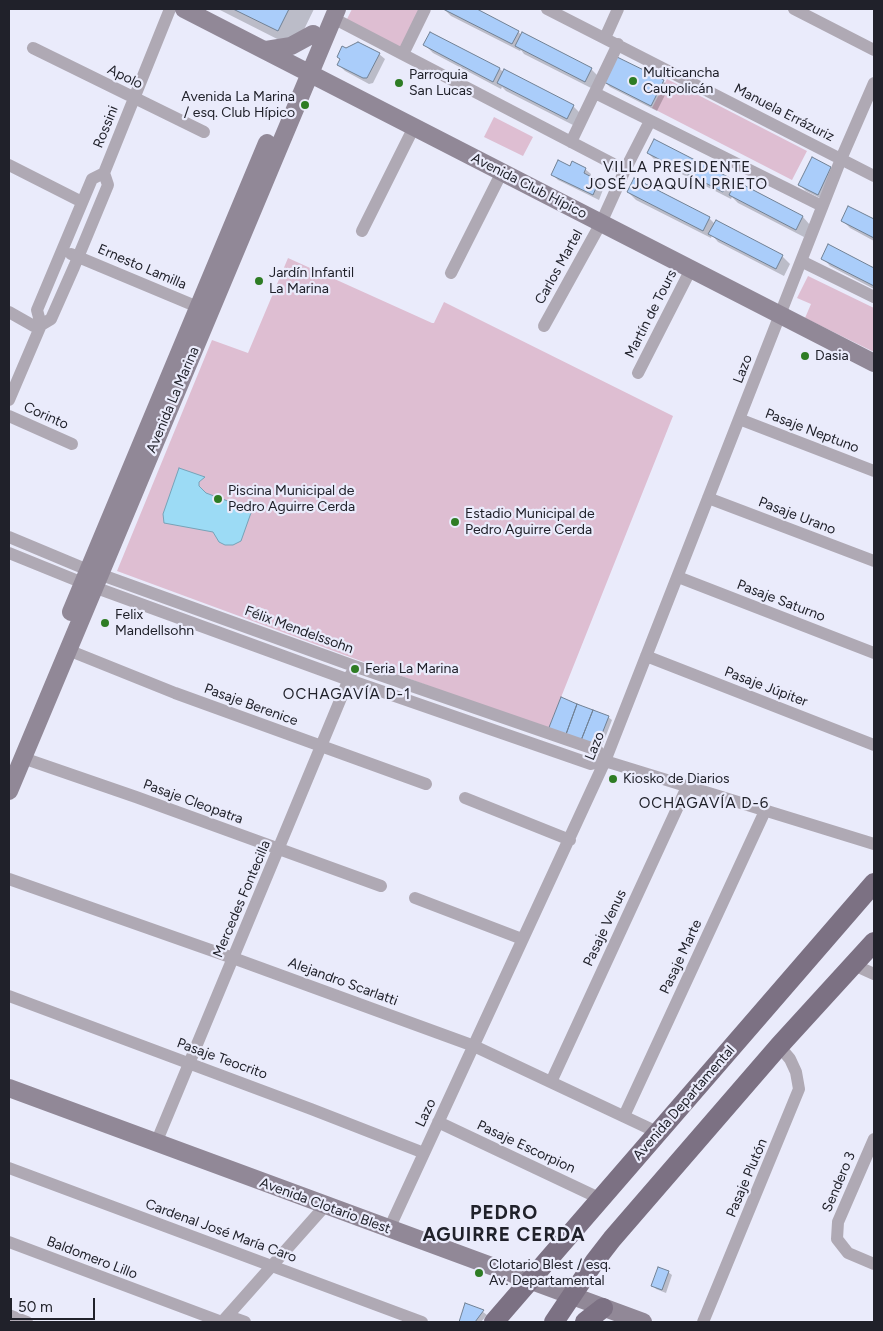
<!DOCTYPE html>
<meta charset="utf-8">
<style>
body{margin:0}
#map{position:relative;width:883px;height:1331px;overflow:hidden;background:#eaebfb;font-family:Figtree,sans-serif}
canvas{display:block}
.frame{position:absolute;inset:0;border:10px solid #20212a;pointer-events:none}
.scale{position:absolute;left:10px;top:1298px;width:85px;height:22px;box-sizing:border-box;border:2px solid #20212a;border-top:0;padding-left:6px;font-size:15px;line-height:18px;white-space:nowrap;color:#20212a;-webkit-text-stroke:4px #eaebfb;paint-order:stroke}
</style>
<div id="map">
<canvas width="883" height="1331"></canvas>
<div class="frame"></div>
<div class="scale">50 m</div>
</div>
<script>
const c = document.querySelector('canvas').getContext('2d');
c.lineJoin = 'round';
function fillPath(path, color) { c.fillStyle = color; c.fill(path, 'evenodd'); }
const poly = rows => new Path2D(rows.map(r => 'M' + r).join(''));
function stroke(path, color, width, dash) { c.strokeStyle = color; c.lineWidth = width; c.lineCap = dash ? 'butt' : 'round'; c.setLineDash(dash || []); c.stroke(path); }
function label(font, color, halo, rows, align = 'center') {
  c.font = font + ' Figtree,sans-serif'; c.lineWidth = 4.5; c.setLineDash([]); c.textBaseline = 'middle'; c.strokeStyle = halo; c.fillStyle = color; for (const [text, x, y, turn = 0] of rows) {
    c.save(); c.translate(x, y); c.rotate((+turn || 0) * Math.PI / 180); c.textAlign = isNaN(turn) ? turn : align; if (halo) c.strokeText(text, 0, 0); c.fillText(text, 0, 0); c.restore();
  }
}
fillPath(poly([
 [352,9,422,9,402,49,346,21],
 [667,79,807,151,792,180,652,108],
 [494,117,533,137,523,156,484,137],
 [288,258,432,323,434,323,444,302,673,416,548,730,117,571,212,340,248,353],
 [808,276,874,308,874,352,805,318,811,304,797,298]
]), '#debed2');
const water = poly([
 [179,468,205,477,199,482,199,486,206,493,252,510,241,541,233,545,225,545,219,542,213,532,164,523,163,514,179,468]
]);
fillPath(water, '#9cdbf5');
stroke(water, '#77a3b8', 1);
fillPath(poly([
 [218,9,314,9,295,48],
 [444,9,474,9,518,32,522,35,591,69,599,77,593,89,524,54,521,50,520,51,451,16],
 [431,33,500,69,504,73,573,106,581,114,575,126,506,91,502,87,501,89,433,53,425,45],
 [346,50,379,54,385,59,373,83,369,84,345,71,339,65],
 [604,81,663,81,669,87,657,111,610,87],
 [648,153,729,179,735,185,803,217,810,225,804,237,738,203,732,197,731,199,656,161],
 [812,159,831,168,836,174,824,200,806,191,800,185],
 [570,167,585,169,591,174,590,178,599,182,604,187,599,200,558,180,552,174],
 [628,192,709,218,715,224,782,256,790,264,784,276,718,242,712,235,711,238,636,200],
 [849,208,874,221,874,241,850,228,842,220],
 [829,246,874,269,874,289,830,266,823,258],
 [562,699,608,717,612,720,600,751],
 [668,1272,672,1275,666,1293,656,1289,653,1285],
 [466,1305,483,1312,487,1315,481,1322,461,1322]
]), '#0003');
const building = poly([
 [233,9,289,9,278,31,233,9],
 [443,9,477,9,519,31,512,44,443,9],
 [430,32,500,68,493,82,423,45,430,32],
 [522,32,592,68,585,82,515,46,522,32],
 [358,42,380,53,367,78,363,78,337,65,340,59,337,57,342,46,346,48,358,42],
 [615,56,664,80,651,106,602,81,615,56],
 [504,69,574,105,567,119,497,83,504,69],
 [654,139,730,178,723,192,647,153,654,139],
 [812,157,831,167,818,195,798,185,812,157],
 [558,160,570,166,572,161,586,168,584,173,599,181,593,195,551,175,558,160],
 [634,178,710,217,703,231,627,192,634,178],
 [736,181,803,216,796,230,729,195,736,181],
 [848,206,874,219,874,238,841,221,848,206],
 [716,220,783,255,776,269,708,234,716,220],
 [828,244,874,268,874,286,821,259,828,244],
 [561,697,577,704,565,737,548,730,561,697],
 [577,704,593,710,580,743,565,737,577,704],
 [593,710,609,716,596,749,580,743,593,710],
 [658,1267,669,1271,662,1290,651,1286,658,1267],
 [465,1303,484,1310,475,1322,459,1322,465,1303]
]);
fillPath(building, '#aacdfa');
stroke(building, '#718194', 1);
stroke(poly([
 [547,9,874,176],
 [794,9,874,50],
 [333,18,625,170],
 [605,38,618,9],
 [33,48,204,132],
 [403,54,425,9],
 [595,93,822,206],
 [571,142,618,44],
 [9,165,82,202],
 [362,231,414,127],
 [71,254,205,310],
 [801,261,874,297],
 [451,273,502,172],
 [9,312,39,329],
 [41,325,37,310,92,179,104,173,170,9],
 [544,326,601,223,625,170,650,121],
 [638,373,691,269],
 [9,400,41,325,51,319,74,267,108,185,104,173],
 [9,416,72,444],
 [739,419,874,471],
 [708,498,874,561],
 [9,537,88,570,354,666,597,750,605,761],
 [9,553,83,583,349,680,591,764,605,761,874,844],
 [678,577,874,653],
 [68,650,175,693,426,784],
 [646,656,874,745],
 [23,758,136,797,381,886],
 [465,798,570,840],
 [9,879,233,958,474,1046,659,1133],
 [415,898,522,939],
 [854,965,874,974],
 [9,996,311,1109,424,1153],
 [551,1082,687,787],
 [624,1116,765,811],
 [438,1122,601,1199],
 [874,1139,838,1222,837,1239,848,1253,874,1264],
 [156,1143,351,674],
 [9,1168,422,1322],
 [389,1229,605,761,841,159,874,83],
 [9,1242,222,1322],
 [9,1315,27,1322],
 [228,1316,245,1322],
 [222,1322,325,1206],
 [703,1322,799,1089,796,1072,790,1059,779,1046]
]), '#afa9b4', 12);
stroke(poly([
 [184,9,874,363],
 [266,50,291,46,313,34],
 [71,612,267,143],
 [9,791,337,9],
 [9,1088,643,1322]
]), '#918897', 18);
stroke(poly([
 [494,1322,874,883],
 [554,1322,595,1261,612,1239,779,1046,874,942],
 [585,1322,603,1308]
]), '#7c7183', 20);
for (const [x, y, r, color] of [
 [633,81,5,"#2e7c24"],
 [399,83,5,"#2e7c24"],
 [305,105,5,"#2e7c24"],
 [259,281,5,"#2e7c24"],
 [805,356,5,"#2e7c24"],
 [218,499,5,"#2e7c24"],
 [455,522,5,"#2e7c24"],
 [105,623,5,"#2e7c24"],
 [355,669,5,"#2e7c24"],
 [613,779,5,"#2e7c24"],
 [479,1273,5,"#2e7c24"]
]) { const dot = new Path2D(); dot.arc(x, y, r, 0, 2 * Math.PI); c.fillStyle = color; c.fill(dot); stroke(dot, '#eaebfb', 2); }
label('14px', '#20212a', '#eaebfb', [
 ["Multicancha",643,73],
 ["Caupolicán",643,89],
 ["Parroquia",409,75],
 ["San Lucas",409,91],
 ["Avenida La Marina",295,97,"right"],
 ["/ esq. Club Hípico",295,113,"right"],
 ["Jardín Infantil",269,273],
 ["La Marina",269,289],
 ["Dasia",815,356],
 ["Piscina Municipal de",228,491],
 ["Pedro Aguirre Cerda",228,507],
 ["Estadio Municipal de",465,514],
 ["Pedro Aguirre Cerda",465,530],
 ["Felix",115,615],
 ["Mandellsohn",115,631],
 ["Feria La Marina",365,669],
 ["Kiosko de Diarios",623,779],
 ["Clotario Blest / esq.",489,1265],
 ["Av. Departamental",489,1281]
], 'left');
label('14px', '#20212a', '#eaebfb', [
 ["Apolo",125,77,26],
 ["Manuela Errázuriz",784,113,27],
 ["Rossini",106,127,-68],
 ["Avenida Club Hípico",529,186,27],
 ["Ernesto Lamilla",142,267,23],
 ["Carlos Martel",559,267,-61],
 ["Martín de Tours",651,314,-63],
 ["Lazo",743,369,-69],
 ["Avenida La Marina",173,400,-67],
 ["Corinto",46,416,24],
 ["Pasaje Neptuno",812,431,21],
 ["Pasaje Urano",797,516,21],
 ["Pasaje Saturno",781,601,21],
 ["Félix Mendelssohn",299,630,20],
 ["Pasaje Júpiter",766,687,21],
 ["Pasaje Berenice",251,705,20],
 ["Lazo",595,746,-68],
 ["Pasaje Cleopatra",193,802,20],
 ["Mercedes Fontecilla",242,899,-67],
 ["Pasaje Venus",605,928,-65],
 ["Pasaje Marte",681,957,-65],
 ["Alejandro Scarlatti",343,982,20],
 ["Pasaje Teocrito",222,1059,20],
 ["Avenida Departamental",684,1103,-49],
 ["Lazo",426,1113,-65],
 ["Pasaje Escorpion",526,1147,25],
 ["Pasaje Plutón",747,1178,-67],
 ["Sendero 3",839,1182,-67],
 ["Avenida Clotario Blest",325,1206,20],
 ["Cardenal José María Caro",221,1231,20],
 ["Baldomero Lillo",92,1258,21]
]);
c.letterSpacing = '1px';
label('15px', '#20212a', '#eaebfb', [
 ["VILLA PRESIDENTE",677,168],
 ["JOSÉ JOAQUÍN PRIETO",677,185],
 ["OCHAGAVÍA D-1",347,695],
 ["OCHAGAVÍA D-6",704,804]
]);
c.letterSpacing = '0px';
c.letterSpacing = '1px';
label('bold 19px', '#20212a', '#eaebfb', [
 ["PEDRO",504,1213],
 ["AGUIRRE CERDA",504,1235]
]);
c.letterSpacing = '0px';
</script>
